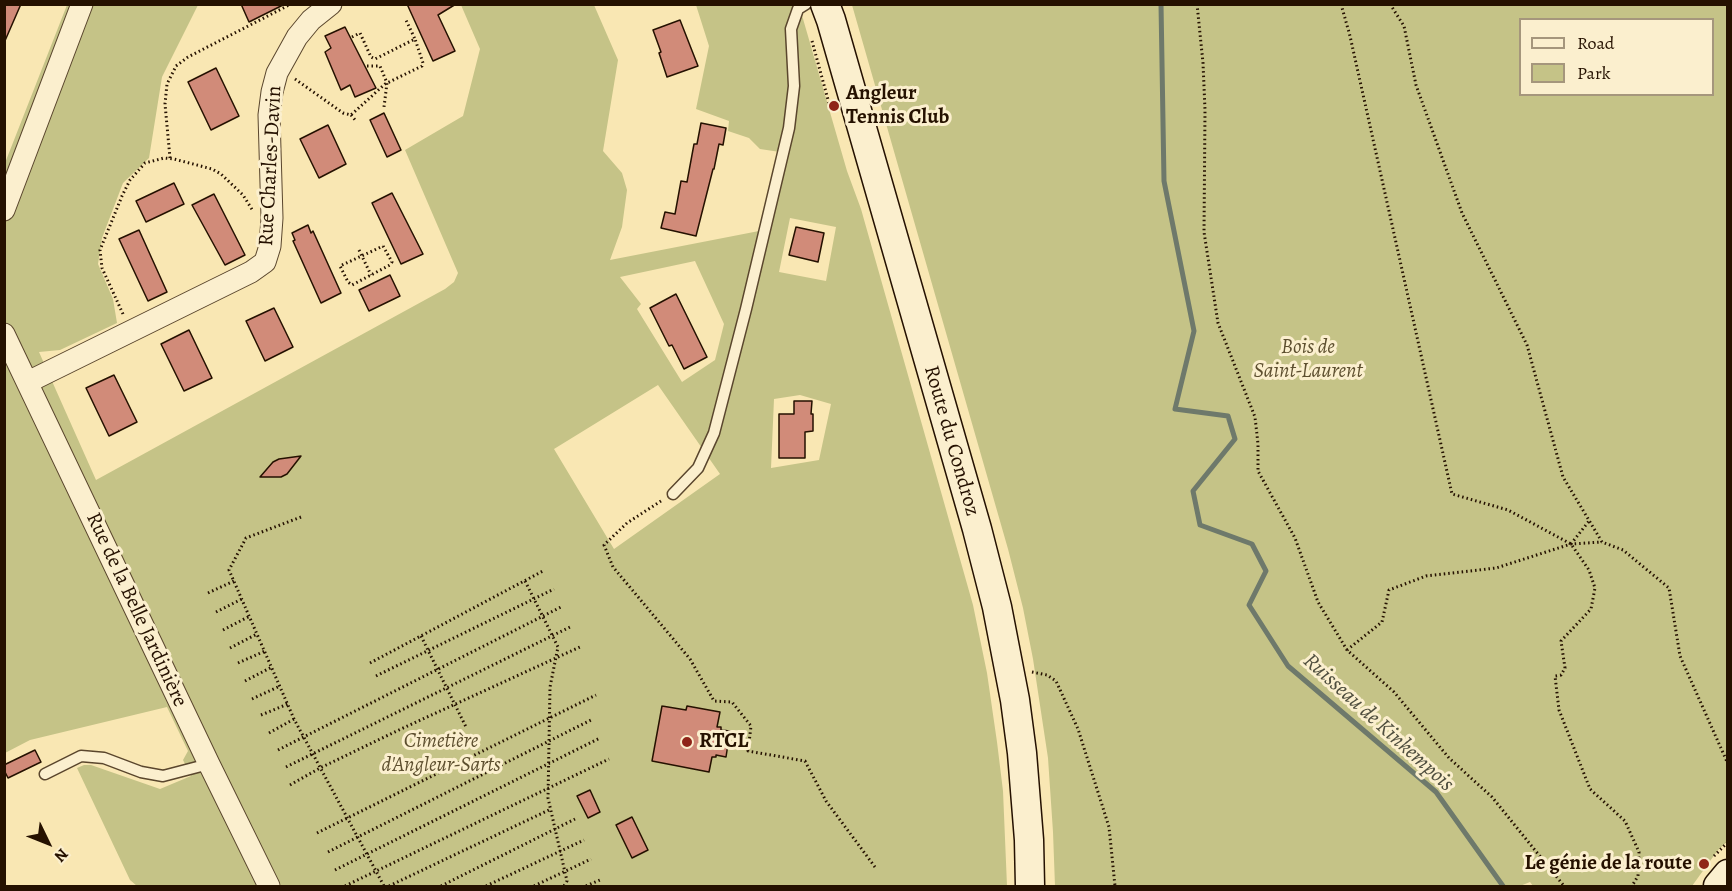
<!DOCTYPE html>
<meta charset="utf-8">
<style>
body{margin:0}
#map{position:relative;width:1732px;height:891px;overflow:hidden;background:#f9e7b3;font-family:Alegreya,serif}
canvas{display:block}
.frame{position:absolute;inset:0;border:6px solid #251100;pointer-events:none}
.legend{position:absolute;left:1519px;top:18px;width:195px;height:78px;box-sizing:border-box;background:#fbefce;border:2px solid #a5967c;margin:0;padding:8px 10px;list-style:none;font-size:18px;color:#251100}
.legend li{display:flex;align-items:center;gap:12px;height:30px}
.legend b{width:30px;border:2px solid #a5967c}
.north{position:absolute;left:18px;top:813px;width:60px;height:60px;-webkit-text-stroke:4px #fbefce;paint-order:stroke;rotate:133deg;font-size:16px;font-weight:700;line-height:24px;text-align:center;color:#251100}
.north::after{content:'';display:block;margin:auto;width:21px;height:27px;background:#251100;clip-path:polygon(50% 0,100% 100%,50% 72%,0 100%)}
</style>
<div id="map">
<canvas width="1732" height="891"></canvas>
<div class="frame"></div>
<ul class="legend">
<li><b style="height:8px;background:#fbefce"></b>Road</li>
<li><b style="height:16px;background:#c5c387"></b>Park</li>
</ul>
<div class="north">N</div>
</div>
<script>
const c = document.querySelector('canvas').getContext('2d');
c.lineJoin = 'round';
function fillPath(path, color) { c.fillStyle = color; c.fill(path, 'evenodd'); }
const poly = rows => new Path2D(rows.map(r => 'M' + r).join(''));
function stroke(path, color, width, dash) { c.strokeStyle = color; c.lineWidth = width; c.lineCap = dash ? 'butt' : 'round'; c.setLineDash(dash || []); c.stroke(path); }
function label(font, color, halo, rows, align = 'center') {
  c.font = font + ' Alegreya,serif'; c.lineWidth = 6; c.setLineDash([]); c.textBaseline = 'middle'; c.strokeStyle = halo; c.fillStyle = color; for (const [text, x, y, turn = 0] of rows) {
    c.save(); c.translate(x, y); c.rotate((+turn || 0) * Math.PI / 180); c.textAlign = isNaN(turn) ? turn : align; if (halo) c.strokeText(text, 0, 0); c.fillText(text, 0, 0); c.restore();
  }
}
fillPath(poly([
 [67,5,198,5,162,77,149,158,123,183,102,238,98,264,113,299,117,323,60,350,39,352,96,480,445,289,454,282,458,273,405,150,463,116,480,49,461,5,594,5,618,60,603,151,622,173,627,190,622,227,610,260,759,231,780,152,760,149,749,138,728,131,729,121,696,109,709,46,696,5,799,5,847,171,861,209,973,605,987,673,997,742,1003,791,1007,886,137,886,130,880,77,768,84,765,91,765,160,789,191,776,183,760,188,751,167,707,30,740,5,753,5,163],
 [790,218,836,227,826,281,779,272],
 [695,261,724,324,715,360,682,382,637,309,641,304,620,277],
 [658,385,720,474,614,549,554,449],
 [800,395,831,404,819,460,771,468,774,399],
 [662,706,686,710,687,706,720,712,717,727,721,727,721,730,716,757,712,757,709,771,652,760],
 [852,5,1727,5,1728,841,1718,850,1692,886,1533,886,1530,882,1520,886,1055,886,1053,832,1048,758,1033,659,1023,608,1008,549],
 [1520,20,1712,20,1712,94,1520,94]
]), '#c5c387');
stroke(poly([
 [1161,4,1164,181,1194,331,1175,409,1228,416,1235,439,1193,491,1200,525,1252,544,1266,571,1249,605,1288,666,1436,792,1503,886]
]), '#6e796b', 5);
const building = poly([
 [4,4,21,4,4,43,4,4],
 [241,4,285,4,249,22,241,4],
 [407,4,456,4,438,15,455,51,433,61,407,4],
 [680,20,698,66,667,77,659,53,661,52,653,30,680,20],
 [345,27,376,88,355,97,350,85,341,90,325,52,331,48,325,36,345,27],
 [216,68,239,116,211,130,188,82,216,68],
 [384,113,401,150,387,157,370,120,384,113],
 [701,123,726,128,723,145,719,144,714,169,713,169,696,236,661,228,665,212,675,214,681,181,687,182,694,144,697,144,701,123],
 [328,125,346,164,319,178,300,139,328,125],
 [174,183,184,204,146,222,136,201,174,183],
 [392,193,423,254,401,264,372,203,392,193],
 [214,194,245,255,225,265,192,205,214,194],
 [308,225,311,233,313,231,341,293,321,303,293,241,295,240,292,233,308,225],
 [796,227,824,233,818,262,789,255,796,227],
 [139,230,167,292,148,301,119,239,139,230],
 [390,275,400,296,369,311,359,290,390,275],
 [676,294,707,357,684,369,672,345,669,346,650,308,676,294],
 [274,308,293,347,265,361,246,321,274,308],
 [189,330,212,378,184,391,161,344,189,330],
 [114,375,137,422,109,436,86,388,114,375],
 [794,401,812,401,811,414,813,414,813,431,805,432,805,458,779,458,779,414,794,414,794,401],
 [301,456,287,474,281,477,260,477,273,462,279,459,301,456],
 [662,706,686,710,687,706,720,712,717,727,721,727,721,730,730,731,726,757,716,755,716,757,712,757,709,772,652,761,662,706],
 [35,750,41,762,8,778,4,770,4,765,35,750],
 [590,790,600,812,588,818,577,796,590,790],
 [632,817,648,850,632,858,616,825,632,817]
]);
fillPath(building, '#d18b79');
stroke(building, '#251100', 1.5);
const lane = poly([
 [673,494,698,468,714,433,746,309,789,128,794,86,791,29,798,9,806,4],
 [45,774,81,756,104,758,141,772,163,776,209,764]
]);
const street = poly([
 [4,210,82,4],
 [4,334,209,764,269,886],
 [28,382,251,272,265,262,270,246,272,218,269,115,272,92,277,73,297,37,311,20,331,4]
]);
const secondary = poly([
 [825,4,831,20,977,529,997,607,1015,700,1022,753,1029,840,1030,886],
 [1718,886,1728,874]
]);
stroke(lane, '#5a462d', 13);
stroke(street, '#5a462d', 23);
stroke(secondary, '#251100', 31);
stroke(poly([
 [1197,4,1203,63,1205,110,1204,232,1218,323,1255,417,1258,444,1258,471,1295,538,1318,602,1347,650,1394,692,1449,758,1492,797,1564,886],
 [1341,4,1350,36,1452,494,1508,510,1571,544,1589,570,1595,588,1591,609,1561,641,1565,668,1561,675,1555,676,1559,710,1590,789,1625,821,1639,852,1638,876,1632,886],
 [1390,4,1404,26,1416,85,1462,213,1527,345,1563,477,1602,542,1623,550,1669,588,1680,656,1728,764],
 [352,37,360,33,371,57,375,59,415,39,405,18],
 [812,41,830,107],
 [367,66,380,66,387,83,384,107],
 [295,79,343,113,351,115,385,84,422,66,423,63,415,39],
 [351,115,356,121],
 [170,158,165,104,167,84,176,66,188,57,291,4],
 [383,246,392,262,390,265,352,285,348,282,340,266,383,246],
 [359,250,371,275],
 [123,314,102,268,100,250,122,196,130,180,145,163,164,158,174,159,212,169,221,174,243,195,253,211],
 [661,501,627,523,604,545,613,567,690,659,714,701,732,702,751,726,748,751,805,761,826,801,875,867],
 [301,517,246,538,229,570,294,719,384,886],
 [1571,544,1589,521],
 [525,581,558,647,550,687,548,798,567,881,564,886],
 [208,593,234,581],
 [216,612,242,599],
 [223,630,250,616],
 [421,636,466,727],
 [230,648,257,634],
 [1347,650,1382,622,1389,590,1426,576,1496,568,1571,544,1602,542],
 [238,663,265,651],
 [370,663,543,571],
 [1032,672,1047,675,1056,681,1078,729,1109,827,1115,886],
 [376,676,554,589],
 [245,681,272,667],
 [252,699,280,686],
 [261,715,288,704],
 [269,733,294,719],
 [278,750,563,606],
 [286,767,570,627],
 [290,785,320,768,401,729,580,647],
 [317,833,596,695],
 [328,852,593,719],
 [1714,856,1728,842],
 [335,870,600,738],
 [345,886,609,759],
 [389,886,551,809],
 [441,886,575,819],
 [486,886,584,840],
 [534,886,591,859],
 [586,886,600,880]
]), '#251100', 3, [1.5, 3]);
stroke(lane, '#fbefce', 10);
stroke(street, '#fbefce', 21);
stroke(secondary, '#fbefce', 28);
for (const [x, y, r, color] of [
 [834,106,6,"#8f2418"],
 [687,742,6,"#8f2418"],
 [1704,864,6,"#8f2418"]
]) { const dot = new Path2D(); dot.arc(x, y, r, 0, 2 * Math.PI); c.fillStyle = color; c.fill(dot); stroke(dot, '#fbefce', 2); }
label('bold 21px', '#251100', '#fbefce', [
 ["Angleur",846,94],
 ["Tennis Club",846,118],
 ["RTCL",699,742],
 ["Le génie de la route",1692,864,"right"]
], 'left');
label('21px', '#251100', '#fbefce', [
 ["Rue Charles-Davin",271,166,-87],
 ["Route du Condroz",951,441,74],
 ["Rue de la Belle Jardinière",136,610,65]
]);
label('italic 21px', '#5d4f2f', '#fbefce', [
 ["Bois de",1308,348],
 ["Saint-Laurent",1308,372],
 ["Cimetière",441,742],
 ["d'Angleur-Sarts",441,766]
]);
label('italic 22px', '#4f4e3e', '#fbefce', [
 ["Ruisseau de Kinkempois",1378,723,42]
]);
</script>
